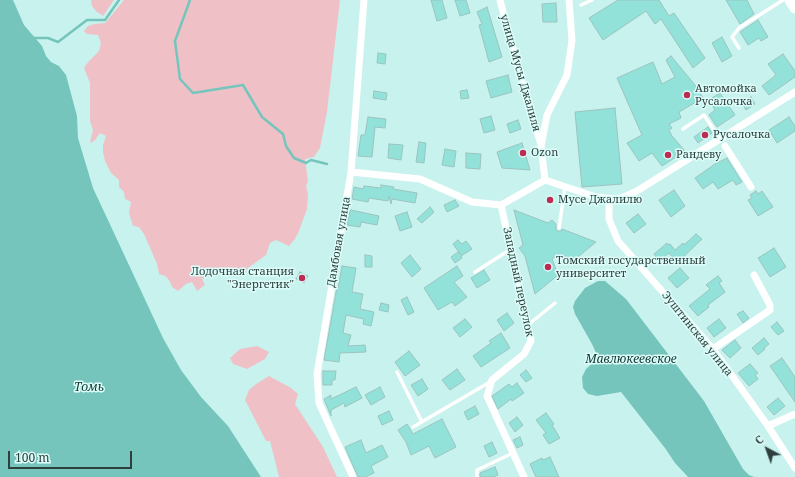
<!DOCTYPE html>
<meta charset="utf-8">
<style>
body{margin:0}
#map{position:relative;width:795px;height:477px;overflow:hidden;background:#c8f2ed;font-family:"Noto Serif",serif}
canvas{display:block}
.north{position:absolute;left:747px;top:429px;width:40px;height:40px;-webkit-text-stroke:3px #dcfdf9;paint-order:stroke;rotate:319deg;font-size:11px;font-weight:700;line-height:16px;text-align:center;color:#2f3f3e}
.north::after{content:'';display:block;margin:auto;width:14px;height:18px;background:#2f3f3e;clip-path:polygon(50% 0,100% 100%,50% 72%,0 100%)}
.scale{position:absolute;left:8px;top:451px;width:124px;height:18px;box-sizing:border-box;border:2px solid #2f3f3e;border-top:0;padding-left:5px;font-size:12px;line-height:14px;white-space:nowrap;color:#2f3f3e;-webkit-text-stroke:3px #dcfdf9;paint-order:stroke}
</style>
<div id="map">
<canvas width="795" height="477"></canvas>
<div class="north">С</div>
<div class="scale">100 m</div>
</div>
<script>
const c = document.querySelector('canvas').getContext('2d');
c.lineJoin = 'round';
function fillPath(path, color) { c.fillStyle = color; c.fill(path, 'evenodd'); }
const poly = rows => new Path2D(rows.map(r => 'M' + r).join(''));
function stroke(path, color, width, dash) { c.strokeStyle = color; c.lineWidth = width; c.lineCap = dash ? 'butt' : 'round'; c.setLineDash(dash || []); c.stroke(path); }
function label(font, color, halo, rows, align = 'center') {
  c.font = font + ' "Noto Serif",serif'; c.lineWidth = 3; c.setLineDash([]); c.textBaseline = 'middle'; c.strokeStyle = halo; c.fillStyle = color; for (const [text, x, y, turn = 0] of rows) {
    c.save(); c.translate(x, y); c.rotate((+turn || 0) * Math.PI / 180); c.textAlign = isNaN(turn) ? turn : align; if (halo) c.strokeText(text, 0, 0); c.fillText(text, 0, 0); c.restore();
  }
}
fillPath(poly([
 [91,0,114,0,103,16,96,11,92,6],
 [124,0,340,0,327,112,320,148,314,157,305,159,308,181,306,186,308,194,307,209,299,231,295,239,289,246,276,240,270,243,266,255,248,268,244,275,221,273,202,279,205,285,197,291,192,282,186,284,178,291,172,287,169,280,165,276,159,274,157,264,144,234,139,227,133,226,129,213,131,202,125,199,124,192,119,187,119,180,111,173,105,161,103,152,103,145,106,136,100,133,95,140,91,143,90,142,93,130,90,121,90,83,84,68,89,61,99,51,101,43,98,35,87,34,84,31,88,26,94,24,105,23],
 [257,346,269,352,265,359,247,369,233,364,230,358,240,349],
 [269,376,291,388,298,394,295,404,323,447,337,477,279,477,270,441,266,441,245,400,249,390,256,384]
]), '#efc1c7');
fillPath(poly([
 [0,0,13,0,24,25,42,46,46,56,51,62,59,66,66,75,77,116,78,138,93,188,163,338,181,370,201,397,228,426,261,477,0,477],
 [598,281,605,281,626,299,704,401,743,469,749,475,754,477,688,477,675,463,665,448,621,392,597,396,588,394,583,388,582,377,586,369,596,360,597,355,592,344,575,314,573,307,575,301,585,288]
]), '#76c5bd');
stroke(poly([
 [190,0,175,41,180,79,193,93,243,85,262,117,283,134,286,146,294,158,306,163,311,160,327,164],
 [34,38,48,38,58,42,87,20,105,20,119,0]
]), '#76c5bd', 2.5);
const building = poly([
 [431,0,442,0,447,18,437,21,431,0],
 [455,0,466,0,470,13,460,16,455,0],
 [618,0,659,0,669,16,674,13,705,58,693,68,661,19,655,24,646,11,603,40,589,18,618,0],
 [726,0,747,0,754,14,740,24,726,0],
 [556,3,557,22,543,22,542,4,556,3],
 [487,7,502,57,489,62,479,25,482,24,477,12,487,7],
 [758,20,768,37,761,41,759,38,748,45,740,32,758,20],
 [722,37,732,56,722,62,712,43,722,37],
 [378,53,386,54,385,64,377,63,378,53],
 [783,54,795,71,795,77,769,95,762,86,776,75,768,64,783,54],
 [671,56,695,85,703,98,679,112,681,118,669,124,672,128,669,130,672,136,685,151,662,166,652,153,639,161,627,143,642,135,617,78,653,62,662,84,675,77,666,60,671,56],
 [508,75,512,92,491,98,486,81,508,75],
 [467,90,469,98,461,99,460,91,467,90],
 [374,91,387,93,386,100,373,98,374,91],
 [720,93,735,115,717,127,709,115,715,110,709,100,720,93],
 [751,97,755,104,746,110,742,103,751,97],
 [615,108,622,184,582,187,575,112,615,108],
 [491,116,495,130,484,133,480,119,491,116],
 [368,117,386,119,385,128,375,127,372,157,358,156,361,135,365,135,368,117],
 [789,117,795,126,795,131,777,143,769,130,789,117],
 [518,120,521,129,510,133,507,124,518,120],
 [708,127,712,133,698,143,694,137,708,127],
 [419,142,426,143,424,163,416,162,419,142],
 [522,143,530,170,502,168,497,152,522,143],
 [389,144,403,145,401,160,388,158,389,144],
 [445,149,456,151,454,167,442,165,445,149],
 [466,153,481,154,480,169,466,168,466,153],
 [727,158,742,182,736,185,733,180,718,189,713,182,703,189,695,178,715,164,727,158],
 [381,185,394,187,393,189,417,193,415,203,392,199,391,204,389,196,388,201,369,198,368,202,352,199,354,187,363,189,364,186,381,188,381,185],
 [674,190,685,206,671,217,659,200,674,190],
 [756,191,758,194,762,191,773,207,758,216,748,200,752,198,750,195,756,191],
 [455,200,459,206,447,212,444,205,455,200],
 [430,207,434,212,422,223,417,219,430,207],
 [351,210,379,216,377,225,361,222,360,227,347,225,350,211,351,210],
 [514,210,548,223,552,220,556,224,556,229,557,231,561,231,562,229,596,242,573,261,572,259,559,254,552,259,558,275,535,294,525,256,519,248,523,245,514,210],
 [407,212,412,227,400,231,395,216,407,212],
 [638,214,646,224,634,233,626,223,638,214],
 [696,234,702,239,677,263,669,253,659,261,654,254,667,243,668,245,670,244,675,250,683,243,684,245,696,234],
 [458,240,462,244,466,241,472,249,461,256,462,258,455,263,451,257,458,252,461,255,453,244,458,240],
 [774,248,786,267,770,277,758,258,774,248],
 [365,255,372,256,372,267,365,267,365,255],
 [410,255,421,269,412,277,401,263,410,255],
 [342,266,356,268,352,292,363,294,360,309,374,312,371,326,363,324,364,319,346,315,343,333,351,335,348,346,365,345,366,352,340,353,339,362,324,360,337,287,338,288,342,266],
 [457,266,463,276,454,282,467,297,455,306,452,302,438,310,424,288,457,266],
 [680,268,689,278,677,288,668,278,680,268],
 [484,270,490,280,477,288,471,278,484,270],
 [300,272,308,276,304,283,296,279,300,272],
 [718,276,722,281,719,283,725,292,708,305,709,307,698,316,689,306,710,289,706,285,718,276],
 [407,297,414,312,408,315,401,300,407,297],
 [381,303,389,305,388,312,379,310,381,303],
 [743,311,749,318,743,323,737,314,743,311],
 [507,313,514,323,504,331,497,320,507,313],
 [465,319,472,327,460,337,453,328,465,319],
 [719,319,726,328,714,337,707,328,719,319],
 [777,322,784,331,778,335,771,327,777,322],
 [501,333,510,348,481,367,473,356,491,343,489,341,501,333],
 [764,338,769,344,764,348,765,349,758,355,752,348,764,338],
 [735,340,741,348,730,358,722,350,735,340],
 [409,351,420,365,405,376,395,362,409,351],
 [782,358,795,377,795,402,770,366,782,358],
 [750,364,758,373,755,375,758,379,749,386,738,373,750,364],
 [457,369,465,380,450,390,442,380,457,369],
 [526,370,532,378,526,382,520,375,526,370],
 [323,371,336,371,335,380,332,380,332,385,323,385,323,371],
 [422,379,428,389,418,396,411,385,422,379],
 [517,383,524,393,512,401,511,399,498,409,492,396,509,384,512,387,517,383],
 [356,387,362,398,345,407,344,403,331,410,331,416,324,399,331,395,331,399,356,387],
 [380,387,385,397,371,405,365,395,380,387],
 [778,398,785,406,774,415,767,407,778,398],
 [475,406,479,414,468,420,464,412,475,406],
 [389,411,393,420,382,425,378,416,389,411],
 [546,413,554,424,552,425,560,438,549,444,543,435,546,433,536,420,546,413],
 [517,417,523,425,515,432,509,423,517,417],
 [442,419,456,447,435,458,429,446,411,455,406,442,398,430,407,424,413,434,442,419],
 [520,437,523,445,517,448,513,440,520,437],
 [361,440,366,453,382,445,388,457,371,466,374,473,365,477,358,477,345,447,361,440],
 [492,442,497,453,489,457,484,446,492,442],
 [550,457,559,477,536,477,530,464,542,458,543,460,550,457],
 [495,467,498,475,493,477,480,477,480,473,495,467]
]);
fillPath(building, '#93e2da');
stroke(building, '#9bc3bf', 1);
stroke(poly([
 [581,5,592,0],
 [739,48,732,37,739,28,783,0],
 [683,129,704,115,720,139],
 [559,228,565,187],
 [475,272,511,249],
 [528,325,555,303],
 [397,372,422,422],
 [413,427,490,382],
 [477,477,477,470,513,453]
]), '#fff', 3.5);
stroke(poly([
 [500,0,529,108,541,144],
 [725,146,751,187],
 [351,172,420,179,472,202,501,205,545,180,596,197,616,199,624,197,637,191,795,92],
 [545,180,541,146,547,115,567,75,572,40,569,0],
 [610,199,609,207,609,219,618,241,713,349,768,426,795,468],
 [501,205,531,341,524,354,492,380,487,396,524,477],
 [713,349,770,310,770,305,754,275],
 [768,426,795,414],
 [353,477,319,403,317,374,351,172,364,0]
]), '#fff', 7);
stroke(poly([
 [790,0,795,8]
]), '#fff', 11);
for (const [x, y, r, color] of [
 [687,95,4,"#bb2b52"],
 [705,135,4,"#bb2b52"],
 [523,153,4,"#bb2b52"],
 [668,155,4,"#bb2b52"],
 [550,200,4,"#bb2b52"],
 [548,267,4,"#bb2b52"],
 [302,278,4,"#bb2b52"]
]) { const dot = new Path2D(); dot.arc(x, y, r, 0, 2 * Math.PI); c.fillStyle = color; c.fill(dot); stroke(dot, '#dcfdf9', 1.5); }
label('11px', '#2f3f3e', '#dcfdf9', [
 ["улица Мусы Джалиля",520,73,74],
 ["Дамбовая улица",339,242,-80],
 ["Западный переулок",518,282,78],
 ["Эуштинская улица",697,334,51]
]);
label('11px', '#2f3f3e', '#dcfdf9', [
 ["Автомойка",695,89],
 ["Русалочка",695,102],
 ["Русалочка",713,135],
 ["Ozon",531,153],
 ["Рандеву",676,155],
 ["Мусе Джалилю",558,200],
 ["Томский государственный",556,261],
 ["университет",556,274],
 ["Лодочная станция",294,272,"right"],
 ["\"Энергетик\"",294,285,"right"]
], 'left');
label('italic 12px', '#0f3633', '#dcfdf9', [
 ["Мавлюкеевское",631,360],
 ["Томь",89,388]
]);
</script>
